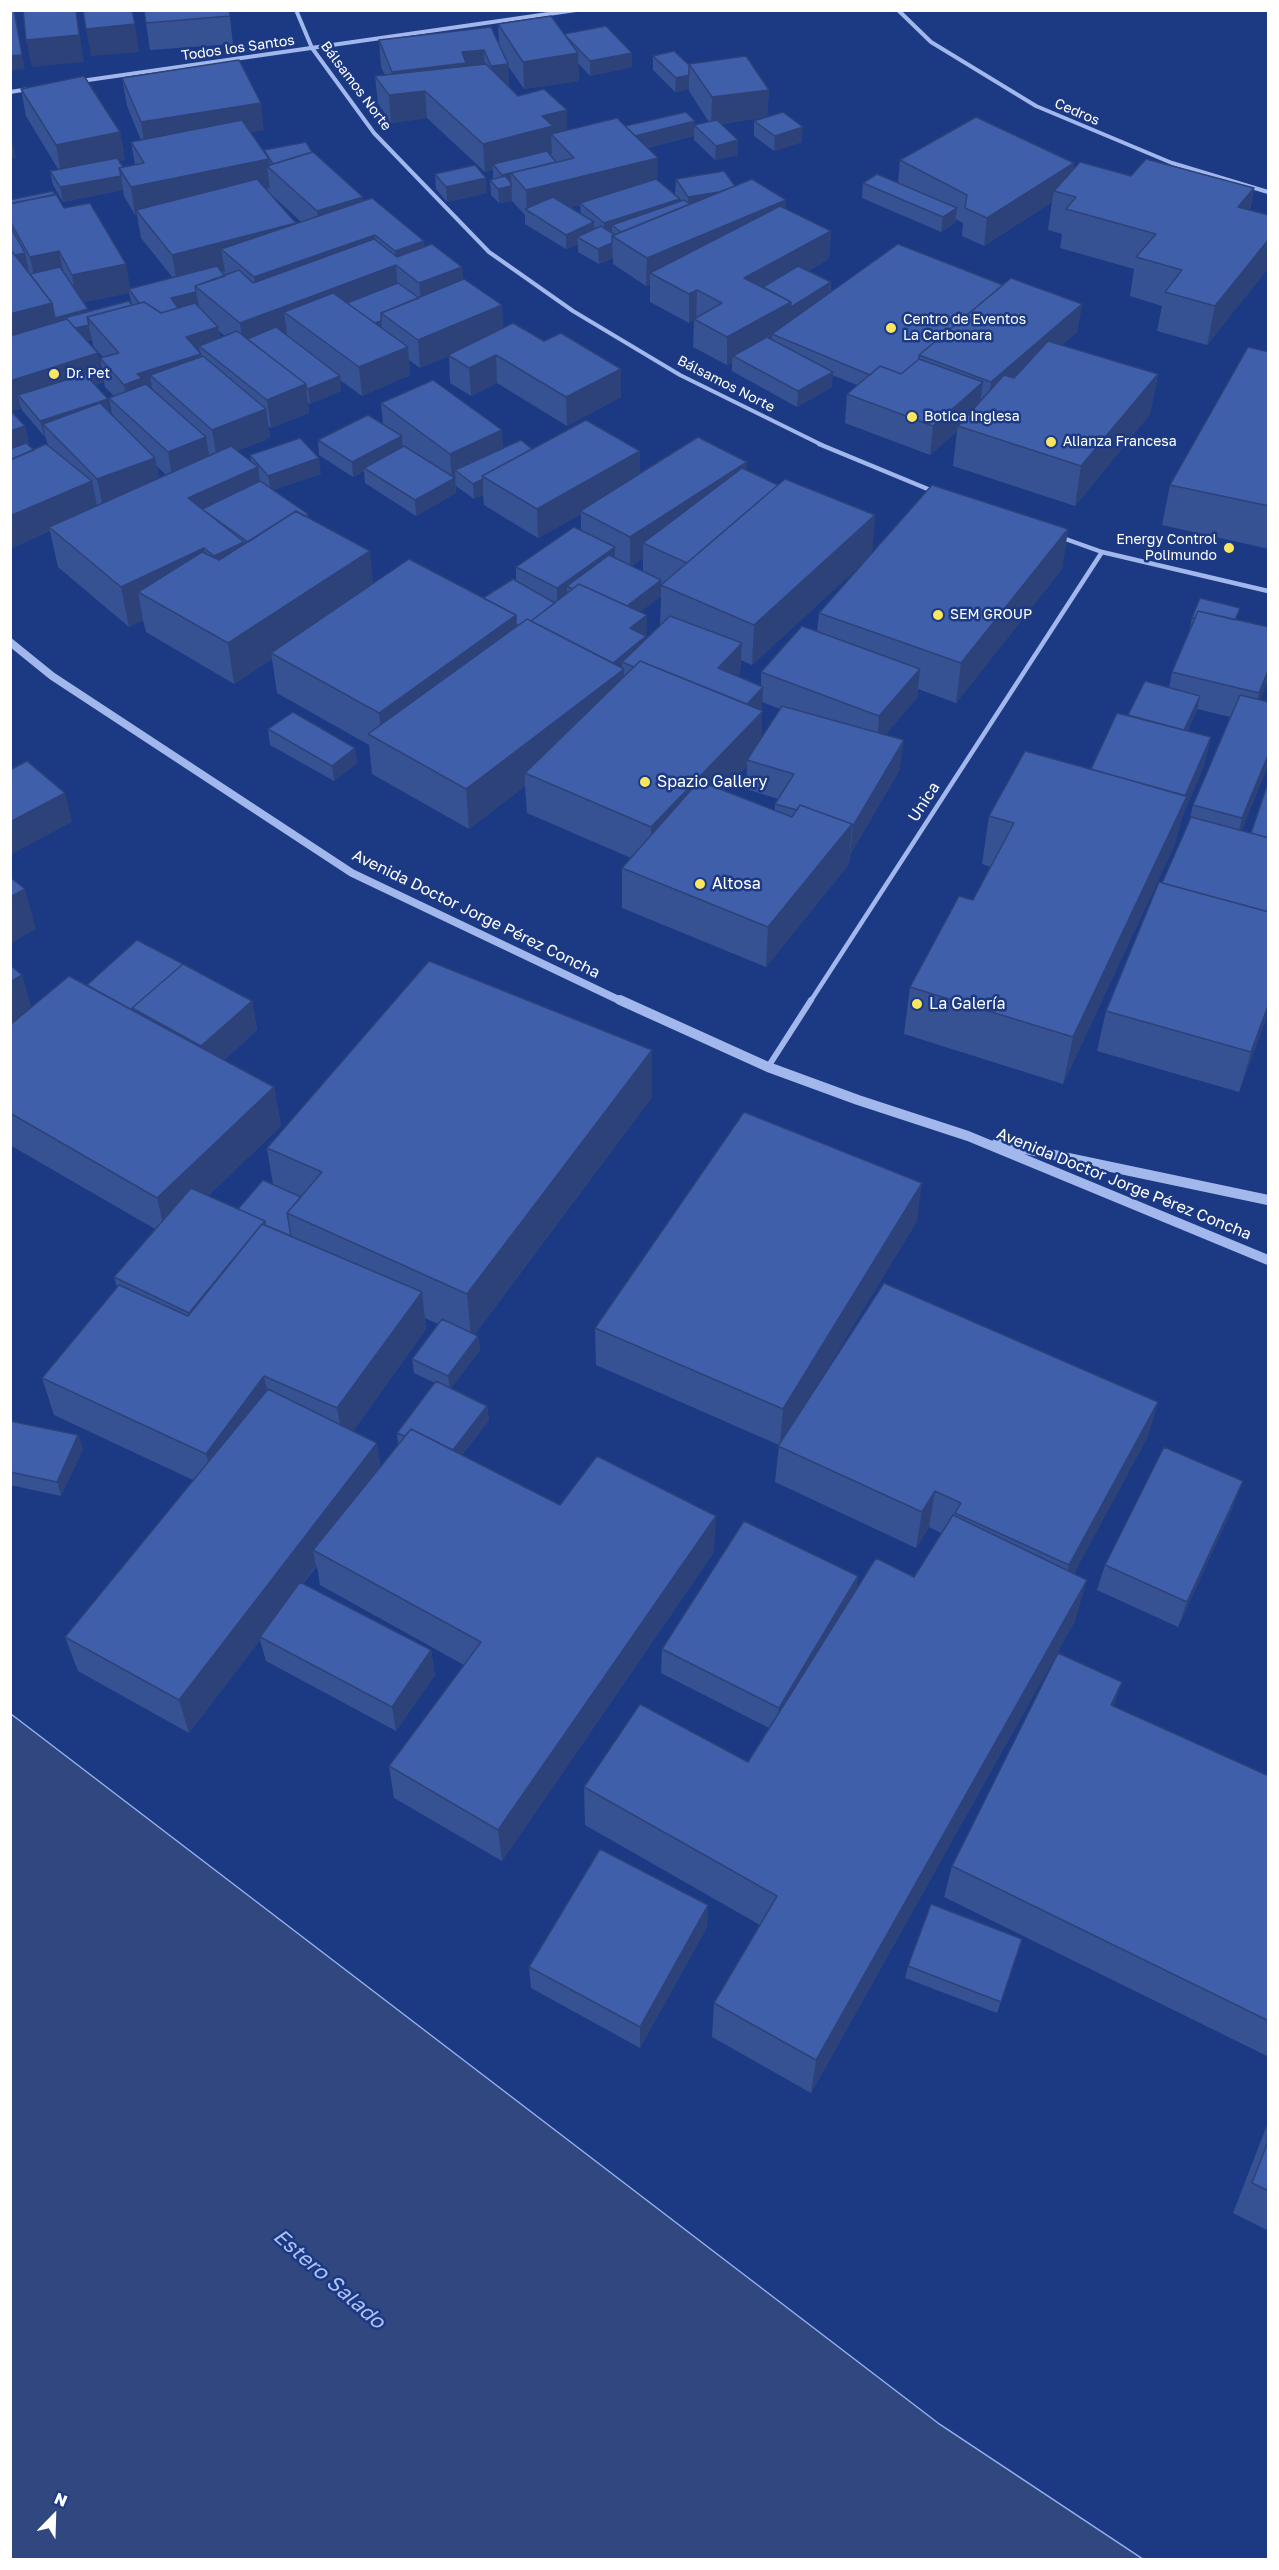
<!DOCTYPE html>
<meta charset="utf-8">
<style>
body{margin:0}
#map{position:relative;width:1279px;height:2570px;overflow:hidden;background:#1c3984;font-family:"Golos Text",sans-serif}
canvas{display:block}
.frame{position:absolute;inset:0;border:12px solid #fff;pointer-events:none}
.north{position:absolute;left:24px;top:2486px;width:60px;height:60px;-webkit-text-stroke:4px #1c3984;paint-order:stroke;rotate:23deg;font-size:16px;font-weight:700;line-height:24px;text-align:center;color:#fff}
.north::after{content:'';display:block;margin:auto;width:21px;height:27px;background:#fff;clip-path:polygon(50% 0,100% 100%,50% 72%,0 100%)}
</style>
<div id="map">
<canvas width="1279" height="2570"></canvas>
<div class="frame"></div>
<div class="north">N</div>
</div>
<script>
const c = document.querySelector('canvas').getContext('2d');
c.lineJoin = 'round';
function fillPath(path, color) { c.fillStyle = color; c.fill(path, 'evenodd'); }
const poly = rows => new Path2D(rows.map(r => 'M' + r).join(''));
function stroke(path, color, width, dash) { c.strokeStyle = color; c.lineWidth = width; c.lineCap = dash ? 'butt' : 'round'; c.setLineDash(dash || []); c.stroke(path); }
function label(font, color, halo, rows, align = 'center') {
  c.font = font + ' "Golos Text",sans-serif'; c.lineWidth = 5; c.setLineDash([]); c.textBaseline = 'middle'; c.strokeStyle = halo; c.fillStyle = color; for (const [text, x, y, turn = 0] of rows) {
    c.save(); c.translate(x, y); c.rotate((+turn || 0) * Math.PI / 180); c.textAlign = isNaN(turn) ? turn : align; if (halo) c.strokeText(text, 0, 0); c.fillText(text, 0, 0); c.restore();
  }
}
const water = poly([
 [11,1714,938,2423,1143,2559,11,2559,11,1714]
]);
fillPath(water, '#31477f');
stroke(water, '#95b0ed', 1.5);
stroke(poly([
 [296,10,312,48,374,133,489,252,573,311,680,375,822,445],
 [898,10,931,42,1036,106,1172,163,1268,192],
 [81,81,576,10],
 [10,92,29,89]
]), '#a2b7eb', 4);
stroke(poly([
 [819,444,935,492],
 [1060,537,1102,552,1268,591],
 [810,1002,1102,552]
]), '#a2b7eb', 4.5);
stroke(poly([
 [768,1067,811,1000]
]), '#a2b7eb', 6);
stroke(poly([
 [10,642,52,676,352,873,623,1002]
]), '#a2b7eb', 8);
stroke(poly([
 [620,1000,768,1067,858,1100,968,1136,1268,1260],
 [997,1143,1268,1200]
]), '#a2b7eb', 10);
fillPath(poly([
 [229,10,233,44,150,50,146,23],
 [498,24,564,34,632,67,590,76,578,63,579,81,524,89,508,66,509,87,518,96,567,130,625,126,695,125,709,122,689,91,689,89,675,92,653,70,653,56,689,65,689,64,769,90,767,117,721,124,738,155,715,160,694,140,694,136,647,148,657,180,676,195,675,194,676,179,735,186,785,209,831,231,829,259,808,271,831,282,831,293,1003,285,1082,304,1077,332,1062,345,1158,374,1150,414,1075,506,953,466,957,431,930,455,845,423,847,394,857,385,832,375,832,387,797,407,732,371,732,362,727,365,693,347,694,320,689,323,650,302,650,285,646,286,613,264,613,258,599,264,578,252,578,244,566,249,525,224,525,215,512,201,499,203,491,195,490,180,493,179,493,170,485,172,427,118,391,123,378,103,375,76,385,75,381,67,379,40,499,43],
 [580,205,581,214,569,207],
 [122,78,264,130,251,132,264,152,312,152,364,201,425,247,462,267,463,280,502,305,503,328,544,341,621,369,621,397,567,426,497,383,471,396,450,383,449,356,420,368,409,360,410,375,362,396,340,380,341,391,310,404,308,403,309,413,271,428,268,426,270,438,237,451,251,461,250,455,321,474,273,490,308,514,308,518,373,584,483,598,516,581,516,567,581,530,581,514,538,538,484,505,483,495,474,499,456,486,456,481,456,493,416,516,365,483,364,471,353,477,319,455,318,440,383,424,381,403,503,449,532,449,640,474,747,471,778,485,875,515,872,552,1068,529,1062,569,956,703,918,689,917,698,885,735,900,769,850,855,849,864,766,967,622,908,622,868,631,858,527,813,525,786,469,829,372,774,369,745,277,693,272,659,234,684,146,632,143,620,129,627,58,567,50,531,10,549,10,200,64,208,130,289,173,278,141,238,137,215,135,215,124,196,123,190,63,202,53,185,50,171,58,169,26,116,21,89,120,132,125,160,119,161,123,167,135,165,131,142,141,140,127,106],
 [273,196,301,222,297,224],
 [129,293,132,304,89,311,84,302],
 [219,331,225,336,220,338],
 [92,340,93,346,103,357,100,358,105,387,114,396,109,398,112,415,95,385,104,382,87,341],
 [21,408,22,410,44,436,45,436,48,445,34,450,29,445,25,426,12,411],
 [157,466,166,475,159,478],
 [643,558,643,572,631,566],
 [863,563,819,613,817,632,761,672,761,686,737,676,740,673,741,660,752,665],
 [661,596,660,625,646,638,647,615,640,612],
 [762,702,780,709,761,738,762,711],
 [747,766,746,789,778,799,775,804,775,810,723,790],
 [754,121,802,142,774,151,754,136],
 [900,160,1074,163,1073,170,1254,188,1250,210,1269,215,1269,267,1207,345,1157,331,1162,306,1130,296,1134,269,1060,248,1062,234,1048,230,1052,202,984,246,962,236,963,223,956,219,955,223,941,232,862,198,863,183,898,183],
 [435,174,487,193,447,202,436,189],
 [1269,352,1269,549,1162,525,1170,485],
 [1192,618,1237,620,1269,627,1269,678,1260,700,1269,702,1269,763,1241,831,1251,833,1269,780,1269,1010,1239,1092,1097,1051,1106,1011,1189,822,1193,805,1230,717,1197,709,1188,731,1211,737,1204,766,1182,817,1175,844,1063,1084,904,1034,910,987,973,900,991,867,982,864,989,816,1091,769,1128,715,1169,688,1172,672,1189,632],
 [268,729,355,748,357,763,334,781,270,745],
 [10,965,22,975,31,1008,87,985,252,1001,257,1030,224,1060,274,1087,281,1126,208,1196,238,1209,273,1185,267,1148,652,1097,475,1334,478,1336,480,1350,451,1388,487,1406,489,1420,462,1455,560,1505,714,1552,502,1861,394,1798,389,1766,464,1665,320,1585,317,1566,303,1584,431,1650,435,1675,396,1731,266,1661,260,1640,189,1733,78,1671,65,1637,193,1480,54,1415,42,1378,117,1287,114,1277,155,1229,10,1145],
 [425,1318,438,1324,412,1359,414,1373,435,1383,397,1433,398,1444,381,1466,353,1431,426,1329],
 [917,1221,811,1395,1158,1402,1147,1438,1074,1573,1075,1621,811,2093,712,2037,714,2003,760,1925,585,1825,584,1787,748,1762,769,1728,661,1673,662,1649,858,1576,856,1590,914,1577,941,1533,929,1527,916,1548,775,1482,779,1445,596,1365,595,1328],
 [10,1421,78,1435,83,1449,61,1496,10,1485],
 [1233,1507,1178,1627,1097,1590,1105,1565],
 [1114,1706,1269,1776,1269,2057,944,1897,952,1866],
 [708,1905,707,1927,640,2048,531,1988,529,1967],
 [1022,1939,997,2013,905,1978,908,1966],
 [1269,2120,1269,2231,1233,2213]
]), '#375293');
fillPath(poly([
 [14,10,25,69,10,71,10,56],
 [76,10,84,62,32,67,26,40],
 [135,24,139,52,91,56,86,29],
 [484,50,485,77,425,91,427,118,391,123,389,95,393,95,392,72,462,52],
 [578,53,579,81,524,89,523,62],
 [632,53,632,67,590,76,590,61],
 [508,64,509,92,492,94,491,66],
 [689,75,689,89,675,92,676,78],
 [769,90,767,117,711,125,712,97],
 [261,103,264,130,145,149,141,122],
 [567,110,567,137,551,134,552,154,497,169,493,164,493,170,485,172,483,144,542,116],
 [695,121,694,136,632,151,632,137],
 [803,127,802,142,774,151,775,136],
 [10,132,16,158,10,159],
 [120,132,125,160,61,173,56,145],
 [738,140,738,155,715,160,716,146],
 [658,158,657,186,580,203,580,205,535,216,527,211,526,190,511,173,512,201,499,203,498,189,503,188,502,175,556,162,557,174],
 [269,159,271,169,267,166,270,188,140,214,136,210,137,215,135,215,131,187],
 [1074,163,1070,190,1054,191,1052,202,984,246,987,218],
 [121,176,123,190,63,202,60,187],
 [486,178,487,193,447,202,446,187],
 [1254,188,1246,226,1238,207],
 [737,189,688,212,688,197],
 [363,197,366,225,320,239,317,211],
 [680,199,680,213,612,225,612,235,604,238,604,223],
 [786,200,784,228,650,273,650,285,646,286,647,258],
 [957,208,955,223,941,232,943,217],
 [594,222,594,237,577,237,578,244,566,249,566,235],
 [296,223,300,251,221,249,225,271,177,283,172,255],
 [831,231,829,259,762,296,744,278],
 [375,235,378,263,257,305,254,277],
 [1269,239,1269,267,1207,345,1215,306],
 [424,241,426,269,396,265,395,251],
 [612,243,613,258,599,264,598,249],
 [59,251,65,279,36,285,30,257],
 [25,253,31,282,10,256],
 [126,264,131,291,129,289,129,293,77,304,72,275],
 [396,265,398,293,347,313,284,312,287,335,244,352,240,323],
 [462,267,464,295,421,305,419,283],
 [831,282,830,297,772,334,772,340,733,356,732,362,727,365,727,337,791,302],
 [697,290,696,319,694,319,694,320,689,323,689,294],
 [196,292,199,307,183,325,171,298],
 [52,303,88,309,91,321,87,317,92,340,72,345,60,319,63,331,10,356,10,314],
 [1082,304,1077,332,988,411,991,382],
 [502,305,503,334,448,355,449,356,420,368,418,340],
 [381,321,383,336,366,327],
 [218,327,222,356,199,346,200,354,201,354,206,382,150,375,154,399,129,413,124,385,186,337],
 [408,347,410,375,362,396,359,367],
 [98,353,104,382,28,406,18,395,21,408,10,412,10,381],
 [496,355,497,383,471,396,469,368],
 [621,369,621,397,567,426,566,397],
 [833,372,832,387,797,407,798,391],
 [1158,374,1150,414,1075,506,1081,466],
 [340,376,341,391,310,404,308,389],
 [983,382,979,411,958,426,957,431,930,455,933,426],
 [306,384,309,413,271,428,267,400],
 [108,399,111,414,43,424,45,436,44,436,40,421],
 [266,409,270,438,217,459,212,430],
 [25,426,31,455,10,462,10,431],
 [502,430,504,459,455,470,456,493,416,516,415,500,452,480,450,454],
 [402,436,403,452,364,468,364,471,353,477,352,462],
 [206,437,211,466,173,481,168,452],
 [640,451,640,480,580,511,581,514,538,538,537,509],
 [155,458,161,486,103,508,97,479],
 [319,458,321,474,271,491,268,476],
 [747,462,746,491,643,543,643,558,630,566,630,537],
 [258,467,263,506,224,525,188,498],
 [483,479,483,495,474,499,473,484],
 [92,481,98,510,49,527,50,531,10,549,10,516],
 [875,515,872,555,752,665,754,625],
 [1068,529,1062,569,956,703,961,663],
 [244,542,250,582,220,596,214,556],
 [615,547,615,562,567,586,567,596,557,603,557,588],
 [204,548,210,588,138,592,143,620,129,627,121,587],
 [370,551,374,591,271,653,272,659,234,684,228,643],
 [661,580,661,596,619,628,618,612],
 [516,615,518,655,382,742,379,713],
 [647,615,646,665,622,662,622,671,624,669,624,709,525,773,525,786,469,829,466,789,610,666,630,628],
 [742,643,740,673,717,697,718,668],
 [1269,668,1269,678,1252,722,1259,693],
 [920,669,917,698,877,745,879,716],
 [763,687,761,751,747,760,747,766,651,867,651,827,742,710],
 [1200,696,1197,711,1177,753,1181,738],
 [1211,737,1204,766,1182,817,1175,844,1063,1084,1073,1037,1184,800],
 [904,740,900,769,850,855,853,826],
 [355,748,357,763,334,781,332,766],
 [1269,753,1269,763,1235,848,1242,818],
 [65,793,72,822,10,855,10,822],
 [852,824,849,864,766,967,768,927],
 [25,889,36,929,10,944,10,897],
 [22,975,33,1015,10,1028,10,982],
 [252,1001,257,1030,207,1075,201,1046],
 [1269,1003,1269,1010,1239,1092,1251,1052],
 [652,1050,652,1097,471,1339,467,1294],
 [274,1087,281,1126,166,1236,157,1198],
 [922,1183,917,1221,780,1446,783,1409],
 [422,1292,426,1329,344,1444,337,1408],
 [478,1336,480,1350,450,1390,448,1376],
 [264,1376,272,1413,215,1490,206,1454],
 [1158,1402,1147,1438,1060,1600,1069,1565],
 [487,1406,489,1420,449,1471,447,1458],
 [78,1435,83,1449,61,1496,57,1482],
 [377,1443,383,1479,313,1550,316,1566,262,1638,260,1637,260,1640,189,1733,179,1700],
 [1243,1481,1233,1507,1178,1627,1187,1602],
 [935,1491,929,1527,916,1548,922,1512],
 [716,1516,714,1552,502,1861,498,1830],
 [858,1576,854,1601,776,1732,779,1708],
 [1087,1580,1075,1621,811,2093,816,2060],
 [431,1650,435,1675,396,1731,392,1707],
 [1122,1682,1111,1715,1111,1705],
 [708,1905,707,1927,640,2048,640,2027]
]), '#2d4278');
const building = poly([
 [10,10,14,10,22,55,10,56,10,10],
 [23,10,76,10,79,35,26,40,23,10],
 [83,10,132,10,135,24,86,29,83,10],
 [144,10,229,10,230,16,146,23,144,10],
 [551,16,578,53,523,62,498,24,551,16],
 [606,26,632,53,590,61,564,34,606,26],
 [491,27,508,64,491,66,484,50,462,52,466,63,392,72,379,40,491,27],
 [674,51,689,65,689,75,676,78,653,56,674,51],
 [746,56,769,90,712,97,689,64,746,56],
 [239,60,261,103,141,122,122,78,239,60],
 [486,64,518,96,544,89,567,110,542,116,553,126,483,144,425,91,389,95,375,76,486,64],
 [84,76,120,132,56,145,21,89,84,76],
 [686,112,695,121,635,136,625,126,686,112],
 [783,112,803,127,775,136,754,121,783,112],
 [976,117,1074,163,987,218,965,208,967,195,900,160,976,117],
 [617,118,658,158,526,190,511,173,574,158,551,134,617,118],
 [242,120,269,159,131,187,119,168,144,163,131,142,242,120],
 [717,120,738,140,716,146,694,125,717,120],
 [306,142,312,152,273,164,264,150,306,142],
 [547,151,556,162,502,175,493,164,547,151],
 [313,152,363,197,317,211,267,166,313,152],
 [117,158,123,167,119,168,121,176,60,187,50,171,117,158],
 [1146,159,1254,188,1238,207,1269,215,1269,239,1215,306,1165,292,1182,270,1136,257,1156,234,1066,209,1076,197,1054,191,1080,162,1131,176,1146,159],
 [475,165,486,178,446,187,435,174,475,165],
 [724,171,735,186,719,192,688,197,676,179,724,171],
 [877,174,957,208,943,217,863,183,877,174],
 [505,176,511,183,511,186,498,189,490,180,505,176],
 [257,179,296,223,172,255,136,210,257,179],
 [656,179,680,199,604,223,580,203,656,179],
 [752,179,786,200,647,258,612,236,752,179],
 [53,191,55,195,12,203,10,201,10,200,53,191],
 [56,194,64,208,90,203,126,264,72,275,59,251,30,257,10,221,10,204,56,194],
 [553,197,594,222,566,235,525,209,553,197],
 [372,198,424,241,395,251,375,235,254,277,221,249,372,198],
 [684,200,690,204,621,232,612,225,684,200],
 [780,206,831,231,744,278,791,302,727,337,694,319,722,303,697,290,689,294,650,273,780,206],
 [10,226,25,253,15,255,10,250,10,226],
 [601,226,615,235,612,236,612,243,598,249,577,237,601,226],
 [374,239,397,257,432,244,462,267,419,283,396,265,240,323,195,286,239,270,253,283,374,239],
 [898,244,1003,285,919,355,919,359,901,374,880,366,870,375,772,334,898,244],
 [10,250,11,250,52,303,10,314,10,250],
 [217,266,225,276,195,286,196,292,171,298,178,308,161,313,144,302,139,303,129,289,217,266],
 [798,266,831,282,791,307,791,302,763,287,798,266],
 [60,267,88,309,55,318,52,303,30,274,60,267],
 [1011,278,1082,304,991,382,919,355,1011,278],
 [464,279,502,305,418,340,381,313,464,279],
 [398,283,419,298,381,313,381,321,375,323,347,303,398,283],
 [333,293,408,347,359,367,284,312,333,293],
 [129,301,132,305,87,317,89,325,75,328,67,319,62,320,60,319,129,301],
 [144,302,161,313,195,303,218,327,186,337,201,354,137,374,142,378,124,385,100,358,119,353,87,317,144,302],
 [67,319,98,353,10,381,10,336,67,319],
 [513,323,544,341,561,333,621,369,566,397,496,355,469,368,448,355,513,323],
 [276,327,340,376,308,389,306,387,306,384,247,339,276,327],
 [237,331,306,384,267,400,199,346,237,331],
 [767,337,833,372,798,391,733,356,767,337],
 [1048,341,1158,374,1081,466,958,426,1004,375,1014,378,1048,341],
 [1248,347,1269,352,1269,506,1170,485,1248,347],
 [203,356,266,409,212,430,150,375,203,356],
 [919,359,983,382,933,426,847,394,880,366,901,374,919,359],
 [85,374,108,399,40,421,18,395,85,374],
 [433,380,502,430,450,454,381,403,433,380],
 [146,384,206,437,168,452,109,398,146,384],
 [100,403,155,458,97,479,43,424,100,403],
 [10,410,25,426,10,431,10,410],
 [368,415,402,436,352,462,318,440,368,415],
 [586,420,640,451,537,509,482,476,586,420],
 [698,437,747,462,630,537,580,511,698,437],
 [300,438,319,458,268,476,250,455,300,438],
 [521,440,532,449,482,476,483,479,473,484,455,470,521,440],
 [26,443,34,450,10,460,10,449,26,443],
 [46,444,92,481,10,516,10,460,46,444],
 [231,446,258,467,188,498,244,542,214,556,204,548,121,587,49,527,231,446],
 [404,446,455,478,415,500,364,468,404,446],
 [742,468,778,485,687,563,643,543,742,468],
 [785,479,875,515,754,625,661,585,785,479],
 [260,481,308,514,304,516,296,511,248,542,202,509,260,481],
 [932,485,1068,529,961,663,819,613,932,485],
 [296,511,370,551,228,643,138,592,202,552,219,560,296,511],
 [574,527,615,547,557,588,516,567,574,527],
 [609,555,661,580,627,606,579,584,572,589,567,586,609,555],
 [409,559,516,615,379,713,271,653,409,559],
 [513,579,555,603,531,621,527,619,519,625,516,624,516,615,483,598,513,579],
 [579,584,647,615,630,628,646,636,613,663,531,621,579,584],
 [1200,598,1240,608,1235,620,1198,611,1195,618,1192,618,1200,598],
 [1198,611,1269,627,1269,668,1259,693,1172,672,1198,611],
 [670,616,742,643,718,668,763,687,747,704,640,661,634,667,622,662,670,616],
 [527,619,624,669,466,789,368,734,527,619],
 [802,626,920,669,879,716,761,672,802,626],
 [640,661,763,711,651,827,525,773,640,661],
 [1145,681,1200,696,1184,730,1128,715,1145,681],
 [1240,695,1269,702,1269,753,1242,818,1193,805,1240,695],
 [782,706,904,740,853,826,852,824,800,805,797,810,775,804,794,774,747,760,782,706],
 [293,712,355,748,332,766,268,729,293,712],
 [1117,713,1211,737,1185,796,1091,769,1117,713],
 [1025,751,1187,796,1073,1037,910,987,959,896,973,900,1014,823,989,816,1025,751],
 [27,761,65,793,10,822,10,770,27,761],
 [1269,780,1269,838,1251,833,1269,780],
 [699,781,792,817,800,805,852,824,768,927,622,868,699,781],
 [1191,817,1269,838,1269,912,1162,883,1191,817],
 [10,877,25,889,10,897,10,877],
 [1159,882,1269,912,1269,1003,1251,1052,1106,1011,1159,882],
 [137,940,189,967,183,964,132,1008,132,1010,87,985,137,940],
 [429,961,652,1050,467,1294,287,1213,322,1172,267,1148,429,961],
 [183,964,252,1001,201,1046,132,1008,183,964],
 [10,965,22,975,10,982,10,965],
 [69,976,274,1087,157,1198,10,1113,10,1025,69,976],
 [744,1112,922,1183,783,1409,595,1328,744,1112],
 [263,1180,301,1197,287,1213,291,1236,265,1225,265,1221,238,1209,263,1180],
 [191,1188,265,1221,262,1224,189,1313,114,1277,191,1188],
 [262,1224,422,1292,337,1408,264,1376,206,1454,42,1378,119,1285,188,1316,262,1224],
 [884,1283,1158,1402,1069,1565,955,1513,961,1503,935,1491,922,1512,778,1446,884,1283],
 [442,1319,478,1336,448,1376,412,1359,442,1319],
 [436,1381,487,1406,453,1450,411,1429,405,1436,397,1433,436,1381],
 [268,1389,377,1443,179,1700,65,1637,268,1389],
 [10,1421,78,1435,57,1482,10,1472,10,1421],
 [411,1429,560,1505,597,1456,716,1516,498,1830,389,1766,481,1642,313,1550,411,1429],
 [1164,1447,1243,1481,1187,1602,1105,1565,1164,1447],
 [953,1515,1087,1580,816,2060,714,2003,777,1896,584,1787,640,1704,748,1762,876,1558,914,1577,953,1515],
 [744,1521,858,1576,779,1708,662,1649,744,1521],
 [300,1582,431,1650,392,1707,260,1637,300,1582],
 [1058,1653,1122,1682,1111,1705,1269,1776,1269,2021,952,1866,1058,1653],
 [600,1849,708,1905,640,2027,529,1967,600,1849],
 [931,1904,1022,1939,1001,2002,908,1966,931,1904],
 [1269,2139,1269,2191,1252,2183,1269,2139]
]);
fillPath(building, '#405fab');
stroke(building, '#2d4278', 1.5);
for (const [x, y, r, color] of [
 [891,328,6,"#fbe75f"],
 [54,374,6,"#fbe75f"],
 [912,417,6,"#fbe75f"],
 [1051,442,6,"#fbe75f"],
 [1229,548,6,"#fbe75f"],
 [938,615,6,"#fbe75f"],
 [645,782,6,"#fbe75f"],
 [700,884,6,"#fbe75f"],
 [917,1004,6,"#fbe75f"]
]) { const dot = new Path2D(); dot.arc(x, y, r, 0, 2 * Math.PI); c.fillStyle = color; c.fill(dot); stroke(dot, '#1c3984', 2); }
label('14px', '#fff', '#1c3984', [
 ["Todos los Santos",238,48,-8],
 ["Bálsamos Norte",356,86,53],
 ["Cedros",1077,112,23],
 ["Bálsamos Norte",726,384,27]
]);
label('14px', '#fff', '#1c3984', [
 ["Centro de Eventos",903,320],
 ["La Carbonara",903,336],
 ["Dr. Pet",66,374],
 ["Botica Inglesa",924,417],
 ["Alianza Francesa",1063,442],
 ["Energy Control",1217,540,"right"],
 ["Polimundo",1217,556,"right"],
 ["SEM GROUP",950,615]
], 'left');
label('16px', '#fff', '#1c3984', [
 ["Spazio Gallery",657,782],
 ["Altosa",712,884],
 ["La Galería",929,1004]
], 'left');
label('16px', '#fff', '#1c3984', [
 ["Unica",924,802,-57],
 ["Avenida Doctor Jorge Pérez Concha",476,914,26],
 ["Avenida Doctor Jorge Pérez Concha",1124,1184,22]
]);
label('italic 21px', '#adc2f2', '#1c3984', [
 ["Estero Salado",329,2279,41]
]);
</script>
